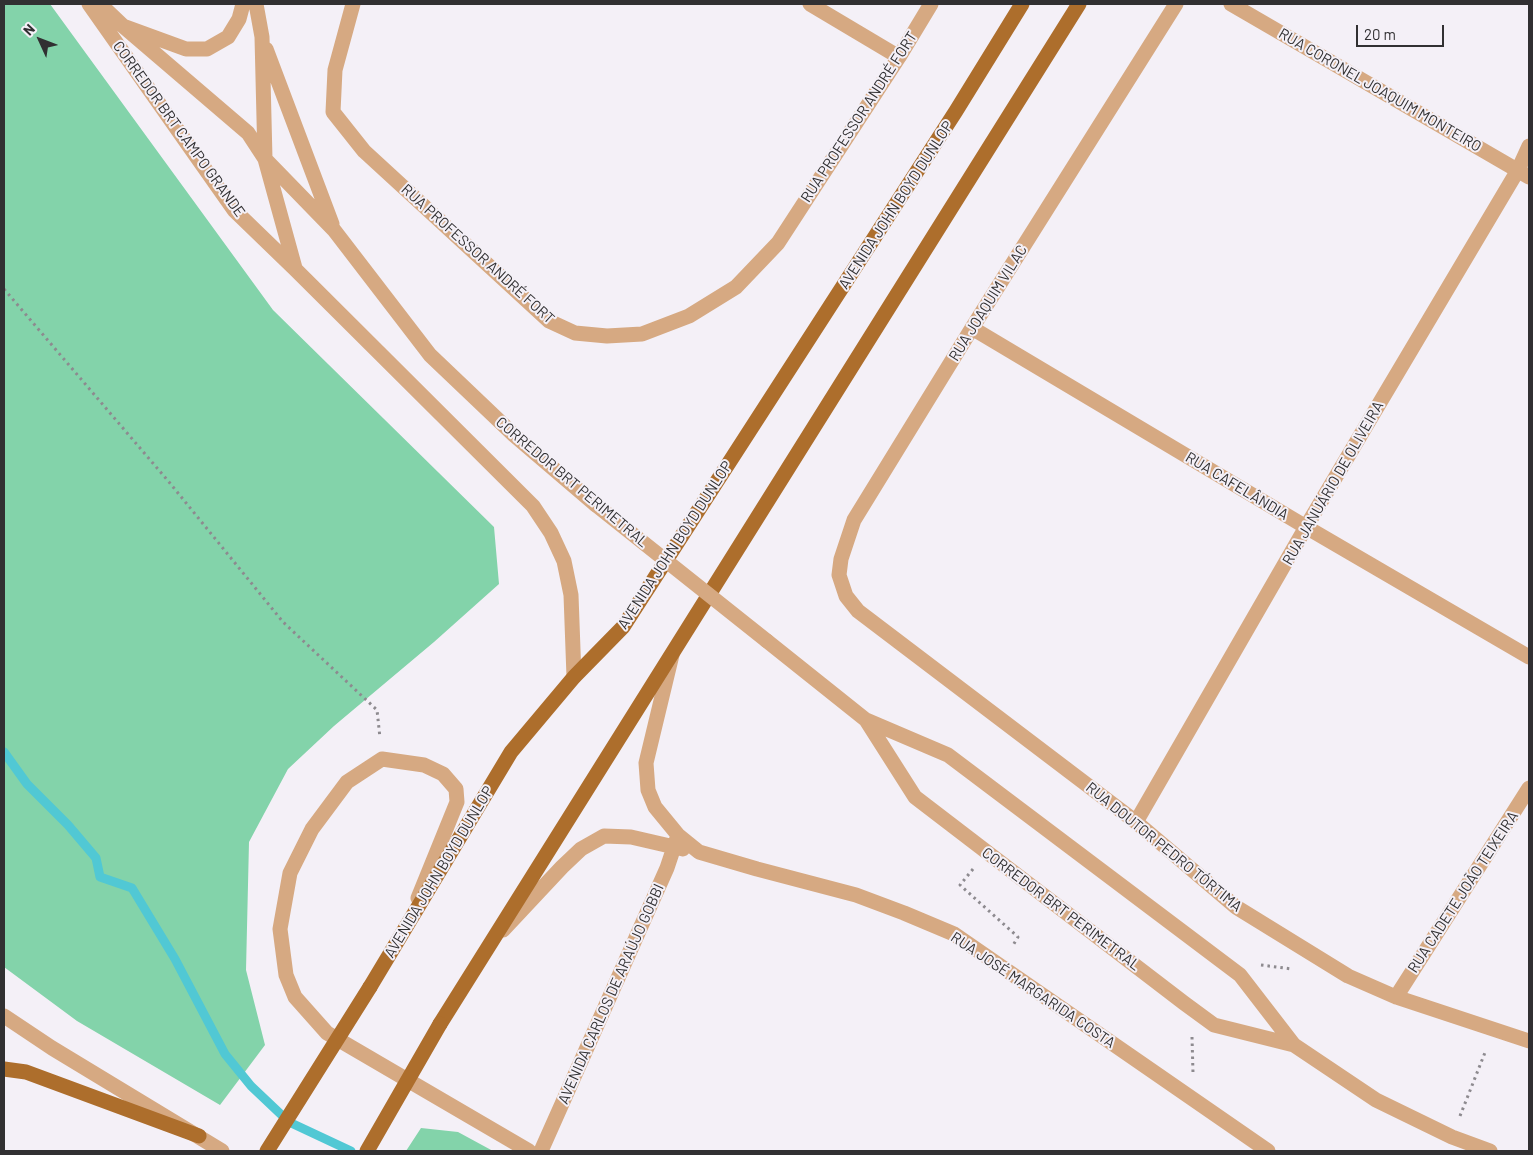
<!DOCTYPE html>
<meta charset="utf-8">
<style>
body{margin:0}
#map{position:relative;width:1533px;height:1155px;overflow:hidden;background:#f4f0f7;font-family:Barlow,sans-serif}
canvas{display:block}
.frame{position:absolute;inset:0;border:5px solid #313032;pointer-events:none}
.north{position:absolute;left:15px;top:15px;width:50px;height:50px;-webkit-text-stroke:4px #f4f0f7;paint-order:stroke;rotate:313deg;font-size:14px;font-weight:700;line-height:20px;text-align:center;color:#313032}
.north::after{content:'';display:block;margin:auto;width:18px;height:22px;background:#313032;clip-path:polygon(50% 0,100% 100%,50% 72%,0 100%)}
.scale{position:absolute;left:1356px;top:25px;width:88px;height:22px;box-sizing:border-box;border:2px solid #313032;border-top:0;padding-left:6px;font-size:15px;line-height:18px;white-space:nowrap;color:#313032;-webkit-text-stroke:4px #f4f0f7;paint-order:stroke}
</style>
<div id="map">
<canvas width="1533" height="1155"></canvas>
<div class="frame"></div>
<div class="north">N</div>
<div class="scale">20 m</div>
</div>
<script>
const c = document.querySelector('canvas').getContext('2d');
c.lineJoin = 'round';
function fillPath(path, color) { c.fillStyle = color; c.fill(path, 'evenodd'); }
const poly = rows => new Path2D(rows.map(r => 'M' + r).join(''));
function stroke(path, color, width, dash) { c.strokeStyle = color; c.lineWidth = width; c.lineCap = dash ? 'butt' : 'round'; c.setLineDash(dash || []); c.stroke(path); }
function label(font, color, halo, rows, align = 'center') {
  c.font = font + ' Barlow,sans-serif'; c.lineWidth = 4; c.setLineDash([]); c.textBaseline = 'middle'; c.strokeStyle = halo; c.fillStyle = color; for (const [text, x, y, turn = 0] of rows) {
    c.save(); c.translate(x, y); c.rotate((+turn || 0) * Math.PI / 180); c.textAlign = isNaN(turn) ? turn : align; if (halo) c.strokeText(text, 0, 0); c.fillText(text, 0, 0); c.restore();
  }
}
fillPath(poly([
 [4,4,50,4,273,310,494,527,499,584,434,642,334,726,288,769,249,842,246,970,265,1045,220,1105,77,1021,4,967],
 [421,1128,458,1132,493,1151,406,1151]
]), '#83d3aa');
stroke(poly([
 [4,752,27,784,68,825,96,858,100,877,132,888,175,959,225,1054,251,1086,289,1122,351,1151]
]), '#51c8d4', 9);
stroke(poly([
 [4,289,169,482,283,622,377,710,380,738],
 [973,869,960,885,1018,937,1012,947],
 [1261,965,1292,969],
 [1192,1037,1193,1073],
 [1460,1116,1486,1050]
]), '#8d8a8f', 3, [2.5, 4]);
stroke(poly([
 [89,4,234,210,295,269,533,506,551,533,564,561,571,595,574,677],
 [100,4,123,26,186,49,207,49,228,37,239,19,243,4],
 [256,4,262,37,265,159,295,268],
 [353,4,335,70,333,112,364,151,549,321,575,333,607,336,642,334,689,316,736,287,778,243,899,57,931,4],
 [810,4,899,57],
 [1176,4,972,328,854,520,841,559,839,575,846,596,858,611,1136,822,1236,907,1348,976,1396,997,1529,1041],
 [1231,4,1529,177],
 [123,26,248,133,265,159,334,230,430,355,514,435,596,505],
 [266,49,332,224],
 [972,328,1306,527,1529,657],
 [767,641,866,720,948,755,1240,975,1294,1045,1376,1100,1452,1137,1490,1151],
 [672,655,646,763,648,790,655,807,678,835,699,852,757,869,856,895,904,913,954,934,1268,1151],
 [866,720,915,797,1184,1003,1214,1025,1294,1045],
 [1136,822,1306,527,1518,170,1529,146],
 [418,898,457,802,456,789,443,774,424,765,382,759,347,782,312,829,290,873,280,929,286,975,295,997,327,1033,529,1151],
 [503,930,562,867,581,849,604,836,631,837,683,849],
 [1396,997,1529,788],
 [4,1016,52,1048,222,1151],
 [541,1151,667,868,678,835]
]), '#d6a982', 15);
stroke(poly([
 [370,987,511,752,574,677,623,627,956,111,1022,4],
 [440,1024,1079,4],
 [4,1069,26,1072,199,1136]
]), '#ad6e2c', 15);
stroke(poly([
 [596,505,767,641]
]), '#d6a982', 15);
stroke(poly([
 [267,1151,370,987],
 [367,1151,440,1024]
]), '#ad6e2c', 15);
label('15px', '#313032', '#f4f0f7', [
 ["RUA CORONEL JOAQUIM MONTEIRO",1380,90,30],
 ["RUA PROFESSOR ANDRÉ FORT",859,117,-57],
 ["CORREDOR BRT CAMPO GRANDE",179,129,54],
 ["AVENIDA JOHN BOYD DUNLOP",896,205,-57],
 ["RUA PROFESSOR ANDRÉ FORT",478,254,42],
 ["RUA JOAQUIM VILAC",988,303,-58],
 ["CORREDOR BRT PERIMETRAL",572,482,40],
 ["RUA JANUÁRIO DE OLIVEIRA",1333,483,-60],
 ["RUA CAFELÂNDIA",1237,486,31],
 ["AVENIDA JOHN BOYD DUNLOP",675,545,-57],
 ["RUA DOUTOR PEDRO TÓRTIMA",1164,847,39],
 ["AVENIDA JOHN BOYD DUNLOP",439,872,-59],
 ["RUA CADETE JOÃO TEIXEIRA",1463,892,-57],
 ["CORREDOR BRT PERIMETRAL",1061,909,37],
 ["RUA JOSÉ MARGARIDA COSTA",1033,990,34],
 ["AVENIDA CARLOS DE ARAÚJO GOBBI",611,994,-66]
]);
</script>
